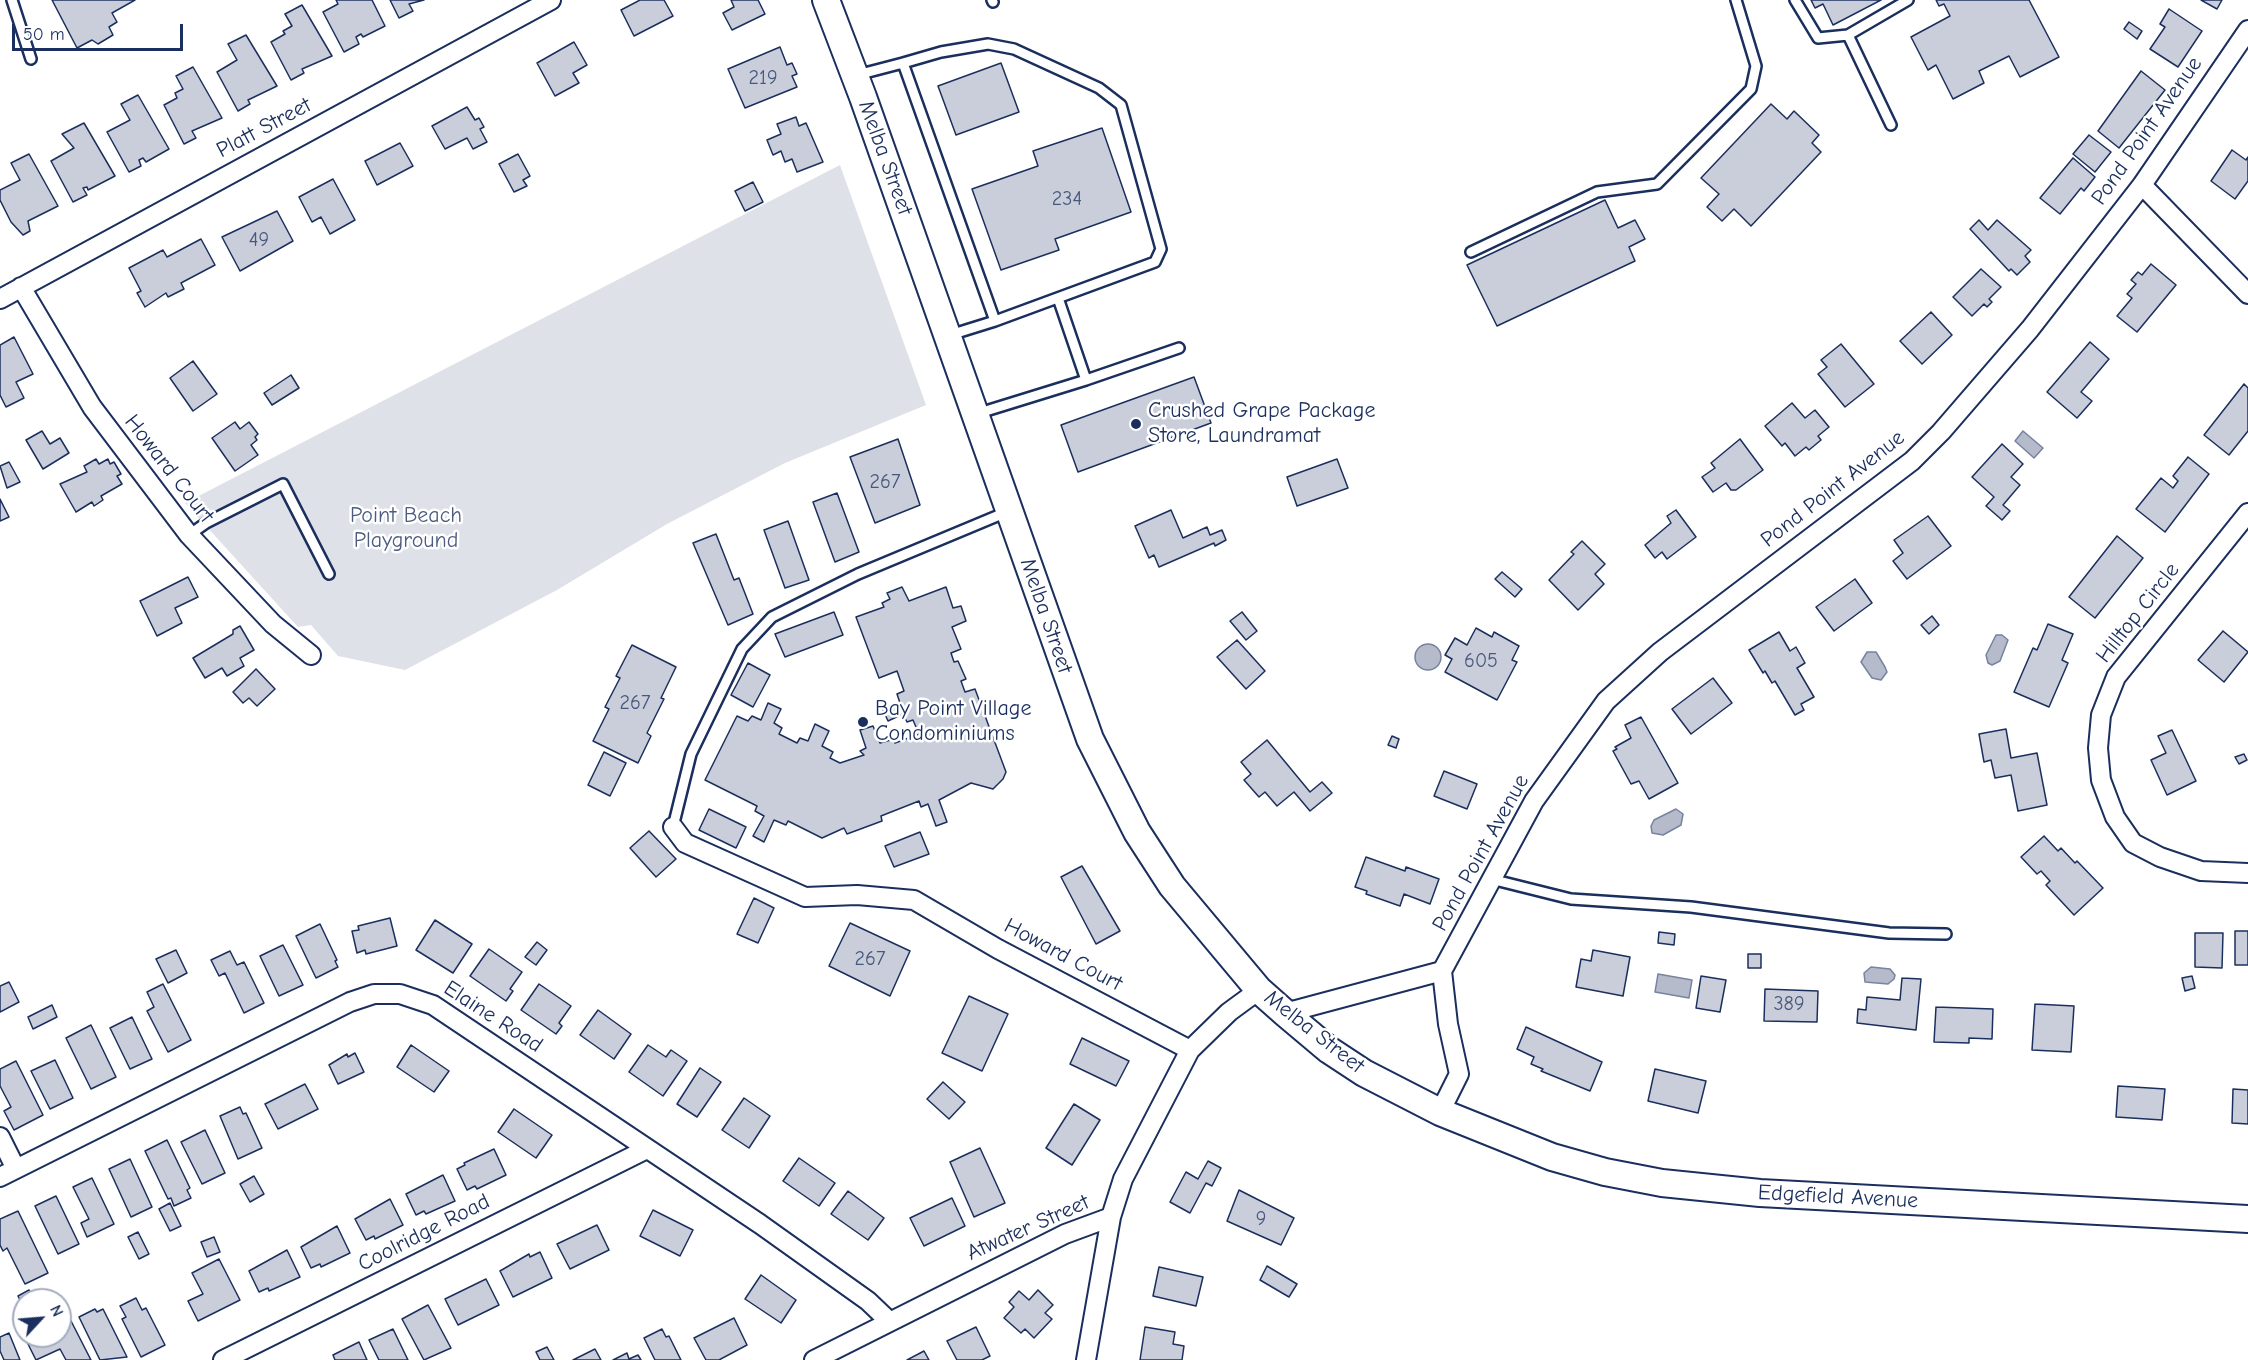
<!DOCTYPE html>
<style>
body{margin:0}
#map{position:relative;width:2248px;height:1360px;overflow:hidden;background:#fff;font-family:"Comic Neue",sans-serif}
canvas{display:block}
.north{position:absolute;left:12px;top:1288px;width:60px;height:60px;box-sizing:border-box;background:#fff;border:2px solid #a4acbf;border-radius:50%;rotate:64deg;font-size:16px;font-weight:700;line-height:24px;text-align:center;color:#1b2f5e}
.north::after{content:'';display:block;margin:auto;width:21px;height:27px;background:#1b2f5e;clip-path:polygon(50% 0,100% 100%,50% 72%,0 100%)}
.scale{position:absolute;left:12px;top:24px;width:171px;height:27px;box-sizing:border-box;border:3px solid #1b2f5e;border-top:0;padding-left:8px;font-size:18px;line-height:21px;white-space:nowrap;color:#1b2f5e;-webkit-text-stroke:4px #fff;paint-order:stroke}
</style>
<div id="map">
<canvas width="2248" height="1360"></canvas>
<div class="north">N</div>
<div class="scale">50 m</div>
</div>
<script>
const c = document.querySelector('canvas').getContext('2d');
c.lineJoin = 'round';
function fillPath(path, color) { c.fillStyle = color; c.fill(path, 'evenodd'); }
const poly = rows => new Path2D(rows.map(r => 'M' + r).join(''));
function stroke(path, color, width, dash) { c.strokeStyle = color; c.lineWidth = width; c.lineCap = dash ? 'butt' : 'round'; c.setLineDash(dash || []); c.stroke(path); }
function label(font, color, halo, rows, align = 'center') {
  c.font = font + ' "Comic Neue",sans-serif'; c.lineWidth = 5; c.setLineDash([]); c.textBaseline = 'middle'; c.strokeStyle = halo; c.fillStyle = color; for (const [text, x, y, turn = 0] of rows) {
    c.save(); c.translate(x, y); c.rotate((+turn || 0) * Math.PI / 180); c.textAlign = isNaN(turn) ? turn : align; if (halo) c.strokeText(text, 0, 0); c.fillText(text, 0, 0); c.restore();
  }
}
fillPath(poly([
 [840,165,926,405,785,463,667,524,557,590,405,670,338,656,311,625,298,627,185,503]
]), '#dee1e7');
const water = poly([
 [2023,431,2043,448,2034,458,2015,441,2023,431],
 [1996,635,2002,635,2008,640,2000,661,1992,665,1988,663,1986,655,1996,635],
 '1415 657a13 13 0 1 1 26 0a13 13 0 1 1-26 0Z',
 [1867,652,1876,652,1885,667,1887,672,1881,680,1872,678,1861,662,1867,652],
 [1676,809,1683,814,1681,825,1663,835,1652,833,1651,826,1654,820,1676,809],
 [1871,967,1890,969,1895,975,1894,979,1888,984,1865,982,1864,973,1871,967],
 [1658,974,1692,980,1689,998,1655,992,1658,974]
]);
fillPath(water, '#b5bbca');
stroke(water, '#77839f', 1.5);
const building = poly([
 [52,0,135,0,112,13,117,22,109,27,113,35,98,44,92,40,77,48,52,0],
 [336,0,372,0,385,26,363,37,361,34,356,37,359,44,344,52,323,12,338,4,336,0],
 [390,0,424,0,409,4,413,11,399,18,390,0],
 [640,0,664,0,673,16,634,36,621,10,640,0],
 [731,0,758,0,765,14,732,30,723,13,734,7,731,0],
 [1811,0,1881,0,1833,25,1823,4,1815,8,1811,0],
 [1936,0,2029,0,2059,57,2020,77,2009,56,1979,71,1984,83,1953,99,1936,65,1928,70,1911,37,1950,16,1944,4,1939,6,1936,0],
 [2201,0,2222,0,2217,9,2201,0],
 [302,5,332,56,302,69,304,73,291,80,271,42,285,34,283,31,292,26,285,14,302,5],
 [2169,9,2202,31,2178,67,2150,49,2165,27,2160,24,2169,9],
 [2129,22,2142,31,2137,39,2124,29,2129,22],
 [246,35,277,86,248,100,250,104,238,111,217,72,237,60,228,44,246,35],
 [574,42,587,65,573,73,579,83,555,96,537,63,574,42],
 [780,47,787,65,792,63,797,74,792,76,797,87,745,108,728,69,780,47],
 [1001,63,1019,112,956,135,938,86,1001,63],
 [193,67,222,118,192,131,196,138,184,144,164,105,177,98,175,93,183,89,176,76,193,67],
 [2141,71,2165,90,2119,148,2098,131,2141,71],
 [138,95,169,149,146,162,143,158,139,160,141,166,129,172,107,132,130,120,121,104,138,95],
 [1771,104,1787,119,1794,111,1819,135,1812,143,1821,152,1751,226,1734,209,1722,221,1707,207,1719,194,1701,178,1771,104],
 [467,107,475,120,479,118,484,127,480,129,487,142,473,149,467,138,445,149,432,126,467,107],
 [796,117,799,126,806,123,823,162,797,172,792,159,785,162,781,151,773,155,767,140,781,134,777,124,796,117],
 [84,123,115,176,88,190,87,187,83,188,87,195,73,202,51,161,74,148,62,134,84,123],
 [1102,128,1131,212,1055,239,1059,250,1001,270,972,189,1038,166,1033,151,1102,128],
 [2089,135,2111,152,2095,172,2073,154,2089,135],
 [400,143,413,166,377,185,365,161,400,143],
 [2232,150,2246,160,2248,157,2248,181,2235,199,2211,181,2232,150],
 [29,154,58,206,28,221,30,231,23,235,11,222,0,200,0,190,20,180,11,163,29,154],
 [518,154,530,176,523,180,527,186,514,192,499,164,518,154],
 [2073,158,2095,177,2084,191,2081,188,2060,214,2040,198,2073,158],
 [333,179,355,220,330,234,321,217,312,222,299,197,333,179],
 [753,182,763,202,745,211,735,191,753,182],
 [1605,200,1618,228,1635,220,1645,239,1629,247,1635,261,1497,326,1467,265,1605,200],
 [277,211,293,241,240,271,222,237,277,211],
 [1979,220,1988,230,1997,220,2031,250,2025,256,2030,262,2017,275,2011,269,2009,271,1970,229,1979,220],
 [201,239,215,265,181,283,184,289,168,297,166,293,145,307,137,293,141,291,129,268,163,250,167,257,201,239],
 [2151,264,2176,285,2137,332,2117,316,2132,298,2127,294,2136,284,2131,280,2138,272,2142,275,2151,264],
 [1981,269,2001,287,1989,299,1992,302,1987,307,1984,304,1972,316,1953,297,1981,269],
 [1931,312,1952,335,1922,364,1900,341,1931,312],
 [14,337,33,374,16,382,24,398,6,407,0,395,0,345,14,337],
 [2090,342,2109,359,2081,392,2092,401,2077,418,2047,392,2090,342],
 [1841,344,1874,384,1845,407,1818,374,1827,367,1821,360,1841,344],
 [193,361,217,394,193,411,170,378,193,361],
 [291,375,299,388,272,405,264,393,291,375],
 [1194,377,1211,423,1078,472,1061,425,1194,377],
 [2244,384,2248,388,2248,431,2229,455,2204,435,2244,384],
 [1792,403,1805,418,1815,410,1829,427,1818,436,1821,440,1809,450,1806,447,1795,456,1785,443,1782,446,1765,426,1792,403],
 [235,422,240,429,249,422,258,434,255,437,257,440,251,445,258,455,235,471,212,438,235,422],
 [42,431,50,444,60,438,69,453,43,469,26,440,42,431],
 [898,439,920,505,875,523,850,457,898,439],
 [1740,439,1763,470,1736,490,1731,490,1726,483,1713,492,1702,477,1715,468,1711,463,1740,439],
 [2002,444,2023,464,2011,477,2020,485,2003,505,2010,511,2002,520,1986,506,1994,497,1972,477,2002,444],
 [2188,457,2209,474,2165,532,2136,509,2161,478,2173,488,2178,481,2173,476,2188,457],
 [96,459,99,464,108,459,110,464,114,462,121,474,117,476,122,484,101,496,103,500,94,506,92,502,76,512,60,484,87,472,84,466,96,459],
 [1337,459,1348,488,1297,506,1287,477,1337,459],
 [9,462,20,482,7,488,0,466,9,462],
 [837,493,859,552,835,562,813,502,837,493],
 [0,499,9,517,0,521,0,499],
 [1171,510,1183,538,1207,527,1210,535,1222,530,1226,540,1215,546,1214,543,1159,567,1154,555,1149,558,1135,526,1171,510],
 [1676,510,1696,537,1667,559,1662,552,1655,558,1645,545,1671,523,1667,516,1676,510],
 [1928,516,1951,546,1907,579,1893,561,1903,553,1894,540,1928,516],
 [788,521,809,580,785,588,764,530,788,521],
 [716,534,734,580,739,578,753,614,728,625,693,543,716,534],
 [2117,536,2143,558,2095,618,2069,597,2117,536],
 [1582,541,1605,564,1595,574,1604,584,1578,610,1549,580,1574,554,1571,552,1582,541],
 [1502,572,1522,589,1515,597,1495,579,1502,572],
 [188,577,198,597,175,608,182,623,157,636,140,601,188,577],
 [1855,579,1872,603,1834,631,1816,607,1855,579],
 [902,587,909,601,946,587,953,608,961,606,966,621,952,627,961,649,951,653,954,662,958,661,966,679,961,681,965,692,975,689,1006,772,1003,779,993,789,971,783,939,800,947,822,936,826,928,804,921,807,919,801,881,816,882,821,847,834,844,828,822,838,788,821,786,825,774,820,764,842,753,836,764,816,755,811,757,806,705,780,737,716,748,721,752,716,761,720,768,703,781,709,774,723,782,728,779,734,797,743,800,738,808,741,815,724,829,731,822,746,833,752,830,758,840,763,864,755,860,751,866,748,860,730,873,726,880,743,894,739,895,743,919,734,913,720,907,722,903,714,888,721,883,710,900,703,897,694,904,691,897,671,879,678,856,617,884,607,882,603,890,599,887,593,902,587],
 [834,612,843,635,785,657,775,634,834,612],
 [1242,612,1257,631,1246,640,1230,621,1242,612],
 [1932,616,1939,625,1929,634,1921,625,1932,616],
 [2048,624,2073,634,2062,660,2068,663,2049,707,2014,692,2033,648,2037,650,2048,624],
 [240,626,254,650,240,658,244,666,227,676,222,668,205,678,193,658,233,634,233,630,240,626],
 [1476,628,1492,637,1494,632,1519,646,1512,660,1517,662,1497,700,1445,672,1452,659,1445,655,1455,638,1467,645,1476,628],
 [2223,631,2248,652,2224,682,2198,660,2223,631],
 [1779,632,1790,651,1796,647,1805,663,1797,668,1814,697,1801,704,1804,710,1795,715,1775,681,1772,683,1765,671,1763,673,1749,650,1779,632],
 [1237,640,1265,671,1246,689,1217,657,1237,640],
 [632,645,676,667,661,698,664,699,647,733,651,736,638,763,593,741,609,709,605,707,620,678,616,676,632,645],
 [748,663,770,675,753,707,731,695,748,663],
 [256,669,275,689,257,706,249,698,243,703,233,692,256,669],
 [1713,678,1732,703,1691,734,1672,709,1713,678],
 [1641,717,1678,783,1649,799,1639,781,1631,784,1613,751,1617,749,1615,747,1631,738,1625,725,1641,717],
 [2006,729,2011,758,2037,753,2047,805,2018,811,2011,775,1995,778,1991,760,1984,762,1979,734,2006,729],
 [2172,730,2196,781,2167,795,2151,760,2166,753,2158,736,2172,730],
 [1392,736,1399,739,1396,748,1388,745,1392,736],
 [1267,740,1310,792,1322,782,1332,793,1310,811,1294,792,1277,806,1265,792,1259,797,1244,780,1251,774,1241,762,1267,740],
 [604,752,626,763,610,796,588,785,604,752],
 [2244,754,2247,760,2239,764,2235,757,2244,754],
 [1444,771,1477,784,1467,809,1434,796,1444,771],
 [709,809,746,827,736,848,699,830,709,809],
 [649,831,676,859,656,877,630,848,649,831],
 [920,832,929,854,894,867,885,846,920,832],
 [2044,836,2058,851,2061,848,2075,863,2077,861,2103,888,2074,915,2046,885,2050,881,2041,871,2037,874,2021,857,2044,836],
 [1366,857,1405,871,1406,867,1439,879,1430,904,1404,894,1400,906,1366,894,1367,891,1355,887,1366,857],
 [1082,866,1120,931,1096,944,1061,877,1082,866],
 [754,898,774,908,758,943,737,934,754,898],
 [390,918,397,946,366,954,365,950,357,953,352,931,359,930,358,926,390,918],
 [435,920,472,944,453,973,416,950,435,920],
 [850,923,910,951,890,996,829,966,850,923],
 [320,924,337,960,335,961,338,967,316,978,296,936,320,924],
 [2235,931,2248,931,2248,965,2235,965,2235,931],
 [1659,932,1675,934,1674,945,1658,943,1659,932],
 [2195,933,2223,933,2222,968,2195,967,2195,933],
 [537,942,547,950,536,965,525,957,537,942],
 [283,945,303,985,279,996,260,956,283,945],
 [489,949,522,972,510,989,513,991,506,1001,470,976,489,949],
 [176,950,187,973,168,983,156,959,176,950],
 [1593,950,1630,957,1623,996,1576,987,1581,959,1591,961,1593,950],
 [230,951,237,965,244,962,264,1003,244,1013,225,973,219,976,211,960,230,951],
 [1748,954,1761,954,1761,968,1748,968,1748,954],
 [1701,976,1726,980,1720,1012,1696,1008,1701,976],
 [2192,976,2195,988,2185,991,2182,978,2192,976],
 [1902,978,1921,979,1916,1030,1857,1023,1858,1009,1866,1010,1867,997,1900,1000,1902,978],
 [9,982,19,1002,0,1012,0,986,9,982],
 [163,984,191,1040,168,1052,147,1011,154,1007,147,992,163,984],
 [539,984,571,1006,559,1023,562,1026,556,1034,521,1010,539,984],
 [1765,989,1818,991,1817,1022,1764,1021,1765,989],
 [969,996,1008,1014,982,1071,942,1053,969,996],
 [2035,1004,2074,1006,2071,1052,2032,1050,2035,1004],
 [52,1005,57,1017,33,1029,28,1017,52,1005],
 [1936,1007,1993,1009,1992,1039,1969,1038,1969,1043,1934,1042,1936,1007],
 [598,1010,631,1034,614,1059,580,1035,598,1010],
 [132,1017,152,1059,130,1069,110,1028,132,1017],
 [91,1025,116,1077,91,1089,66,1038,91,1025],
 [1526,1027,1602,1062,1590,1091,1541,1071,1543,1069,1531,1064,1534,1057,1517,1049,1526,1027],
 [1082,1038,1129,1061,1116,1086,1070,1064,1082,1038],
 [411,1045,449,1071,434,1092,397,1067,411,1045],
 [648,1045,666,1057,671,1050,687,1061,663,1096,629,1072,648,1045],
 [355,1053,364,1072,338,1084,329,1065,347,1054,348,1057,355,1053],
 [55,1060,73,1098,50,1109,31,1071,55,1060],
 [16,1061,43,1115,14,1130,4,1111,11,1107,0,1086,0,1069,16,1061],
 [700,1068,721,1082,697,1117,677,1104,700,1068],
 [1655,1069,1706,1081,1698,1113,1648,1101,1655,1069],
 [943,1082,965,1102,949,1119,927,1099,943,1082],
 [305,1084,318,1109,278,1129,265,1104,305,1084],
 [2118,1086,2165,1089,2162,1120,2116,1117,2118,1086],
 [2233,1089,2248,1090,2248,1124,2232,1123,2233,1089],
 [744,1098,770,1116,749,1148,722,1130,744,1098],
 [1074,1104,1100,1120,1072,1165,1046,1148,1074,1104],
 [240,1107,243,1114,246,1113,262,1148,238,1159,220,1116,240,1107],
 [514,1109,552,1135,536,1158,498,1132,514,1109],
 [205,1130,225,1173,202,1184,181,1142,205,1130],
 [167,1140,190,1188,187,1190,191,1198,174,1206,171,1198,168,1199,145,1151,167,1140],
 [980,1148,1005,1203,974,1217,950,1162,980,1148],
 [494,1149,506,1175,477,1189,475,1186,467,1190,457,1169,465,1165,464,1163,494,1149],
 [799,1158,835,1183,819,1206,783,1181,799,1158],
 [130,1159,152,1207,131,1217,109,1169,130,1159],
 [1208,1161,1221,1168,1212,1186,1206,1183,1190,1213,1170,1202,1186,1172,1198,1179,1208,1161],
 [443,1175,455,1201,426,1214,424,1211,416,1215,406,1194,443,1175],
 [254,1176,264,1194,250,1202,240,1184,254,1176],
 [92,1178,114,1224,87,1237,81,1223,89,1219,73,1187,92,1178],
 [1239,1190,1294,1218,1281,1245,1227,1221,1239,1190],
 [848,1191,884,1218,868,1240,831,1214,848,1191],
 [56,1196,79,1244,58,1254,35,1206,56,1196],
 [952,1198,965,1226,924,1246,910,1218,952,1198],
 [390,1199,403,1225,375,1239,374,1236,366,1240,355,1219,390,1199],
 [170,1203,181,1226,170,1231,159,1209,170,1203],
 [653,1210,693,1230,680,1256,640,1236,653,1210],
 [18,1211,48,1273,25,1284,7,1248,3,1251,0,1245,0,1219,18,1211],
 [597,1225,609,1250,570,1269,557,1244,597,1225],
 [337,1226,350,1253,321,1267,320,1264,311,1268,301,1247,337,1226],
 [138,1232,149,1254,139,1259,128,1237,138,1232],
 [214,1237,220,1252,207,1257,201,1242,214,1237],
 [287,1250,300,1277,269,1291,268,1288,259,1292,249,1271,287,1250],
 [540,1252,552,1278,513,1297,500,1271,529,1254,530,1257,540,1252],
 [219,1259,240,1300,198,1321,188,1301,203,1294,192,1273,219,1259],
 [1267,1266,1297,1284,1289,1297,1260,1280,1267,1266],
 [1159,1267,1203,1277,1196,1306,1153,1296,1159,1267],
 [761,1275,796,1300,781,1323,745,1299,761,1275],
 [486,1279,499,1305,458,1325,445,1299,486,1279],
 [29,1290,34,1300,24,1300,24,1308,18,1296,29,1290],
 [1038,1290,1053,1305,1045,1313,1052,1319,1034,1338,1025,1329,1021,1333,1004,1318,1014,1307,1009,1302,1019,1291,1029,1300,1038,1290],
 [136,1298,142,1310,146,1308,165,1345,141,1357,122,1319,126,1317,120,1306,136,1298],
 [428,1305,451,1348,424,1360,402,1319,428,1305],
 [95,1309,97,1312,103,1309,127,1357,100,1360,79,1317,95,1309],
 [734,1318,747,1345,719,1360,706,1360,694,1338,734,1318],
 [70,1319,91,1360,66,1360,60,1349,36,1360,26,1340,35,1336,60,1336,60,1324,70,1319],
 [976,1327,990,1356,982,1360,957,1360,947,1341,976,1327],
 [1145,1327,1175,1332,1173,1344,1184,1346,1182,1360,1140,1360,1145,1327],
 [393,1329,408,1360,379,1360,369,1340,393,1329],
 [662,1329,666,1337,669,1336,681,1360,655,1360,644,1338,662,1329],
 [9,1333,20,1360,4,1360,0,1351,0,1337,9,1333],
 [359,1342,367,1360,335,1360,333,1355,359,1342],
 [547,1347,554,1360,540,1360,536,1352,547,1347],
 [595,1349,601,1360,573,1360,595,1349],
 [924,1351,929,1360,907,1360,924,1351],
 [627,1353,629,1359,638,1355,641,1360,613,1360,627,1353]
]);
fillPath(building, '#caceda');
stroke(building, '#1b2f5e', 1.5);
const service = poly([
 [12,0,31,59],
 [992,0,993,2],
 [1795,0,1818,38,1848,35,1891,125],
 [1848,35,1908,0],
 [903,63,941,52,988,44,1014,49,1099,88,1121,105,1161,249,1155,262,995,321,950,335],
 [857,75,903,63,995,321],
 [1471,252,1597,192,1657,184,1751,89,1756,66,1736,0],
 [1086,380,1179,348],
 [976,414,1086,380,1058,298],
 [189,535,206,523,283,484,329,574],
 [673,827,691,754,742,649,772,617,858,574,1009,511],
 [1491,879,1571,899,1691,907,1889,933,1946,934]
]);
const minor = poly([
 [2142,185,2248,294],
 [21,287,92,407,189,535,273,624,311,655],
 [0,299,551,0],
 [2248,513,2116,677,2101,715,2098,748,2101,780,2115,817,2133,843,2160,857,2201,871,2248,873],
 [673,827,685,843,805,897,857,895,914,900,998,949,1190,1050],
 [1285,1013,1442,971],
 [1440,1112,1459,1074,1448,1024,1442,971,1534,801,1606,701,1660,652,1912,461,1941,432,2030,329,2142,185,2248,30],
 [0,1137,16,1169],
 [0,1177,350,1002,374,994,400,994,433,1005,760,1224,868,1301,889,1321],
 [223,1360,647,1149],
 [814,1360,1065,1234,1111,1217,1123,1179,1190,1050,1229,1012,1259,990],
 [1086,1360,1111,1217]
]);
const secondary = poly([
 [826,0,863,97,1090,739,1137,832,1172,886,1259,990,1285,1013,1329,1050,1364,1073,1440,1112,1552,1157,1605,1172,1662,1183,1760,1193,2248,1219]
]);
stroke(service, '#1b2f5e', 14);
stroke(minor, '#1b2f5e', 22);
stroke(secondary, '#1b2f5e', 30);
stroke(service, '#fff', 9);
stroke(minor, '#fff', 18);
stroke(secondary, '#fff', 26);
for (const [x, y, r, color] of [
 [1136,424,6,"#1b2f5e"],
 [863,722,6,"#1b2f5e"]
]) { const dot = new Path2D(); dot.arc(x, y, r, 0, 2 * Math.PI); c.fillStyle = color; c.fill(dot); stroke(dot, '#fff', 2); }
label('20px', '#47577d', null, [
 ["219",763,78],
 ["234",1067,199],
 ["49",259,240],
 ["267",885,482],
 ["605",1481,661],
 ["267",635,703],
 ["267",870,959],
 ["389",1789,1004],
 ["9",1261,1219]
]);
label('22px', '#1b2f5e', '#fff', [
 ["Platt Street",264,128,-28],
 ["Pond Point Avenue",2147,131,-55],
 ["Melba Street",885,158,70],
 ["Howard Court",169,469,52],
 ["Pond Point Avenue",1833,489,-38],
 ["Hilltop Circle",2138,613,-52],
 ["Melba Street",1046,616,71],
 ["Pond Point Avenue",1481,853,-61],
 ["Howard Court",1063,955,28],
 ["Elaine Road",493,1017,33],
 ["Melba Street",1314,1032,38],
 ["Edgefield Avenue",1838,1197,3],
 ["Atwater Street",1028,1228,-24],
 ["Coolridge Road",424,1233,-27]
]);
label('22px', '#1b2f5e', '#fff', [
 ["Crushed Grape Package",1148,411],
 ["Store, Laundramat",1148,436],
 ["Bay Point Village",875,709],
 ["Condominiums",875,734]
], 'left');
label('22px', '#4c5c80', '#fff', [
 ["Point Beach",406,516],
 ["Playground",406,541]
]);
</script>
